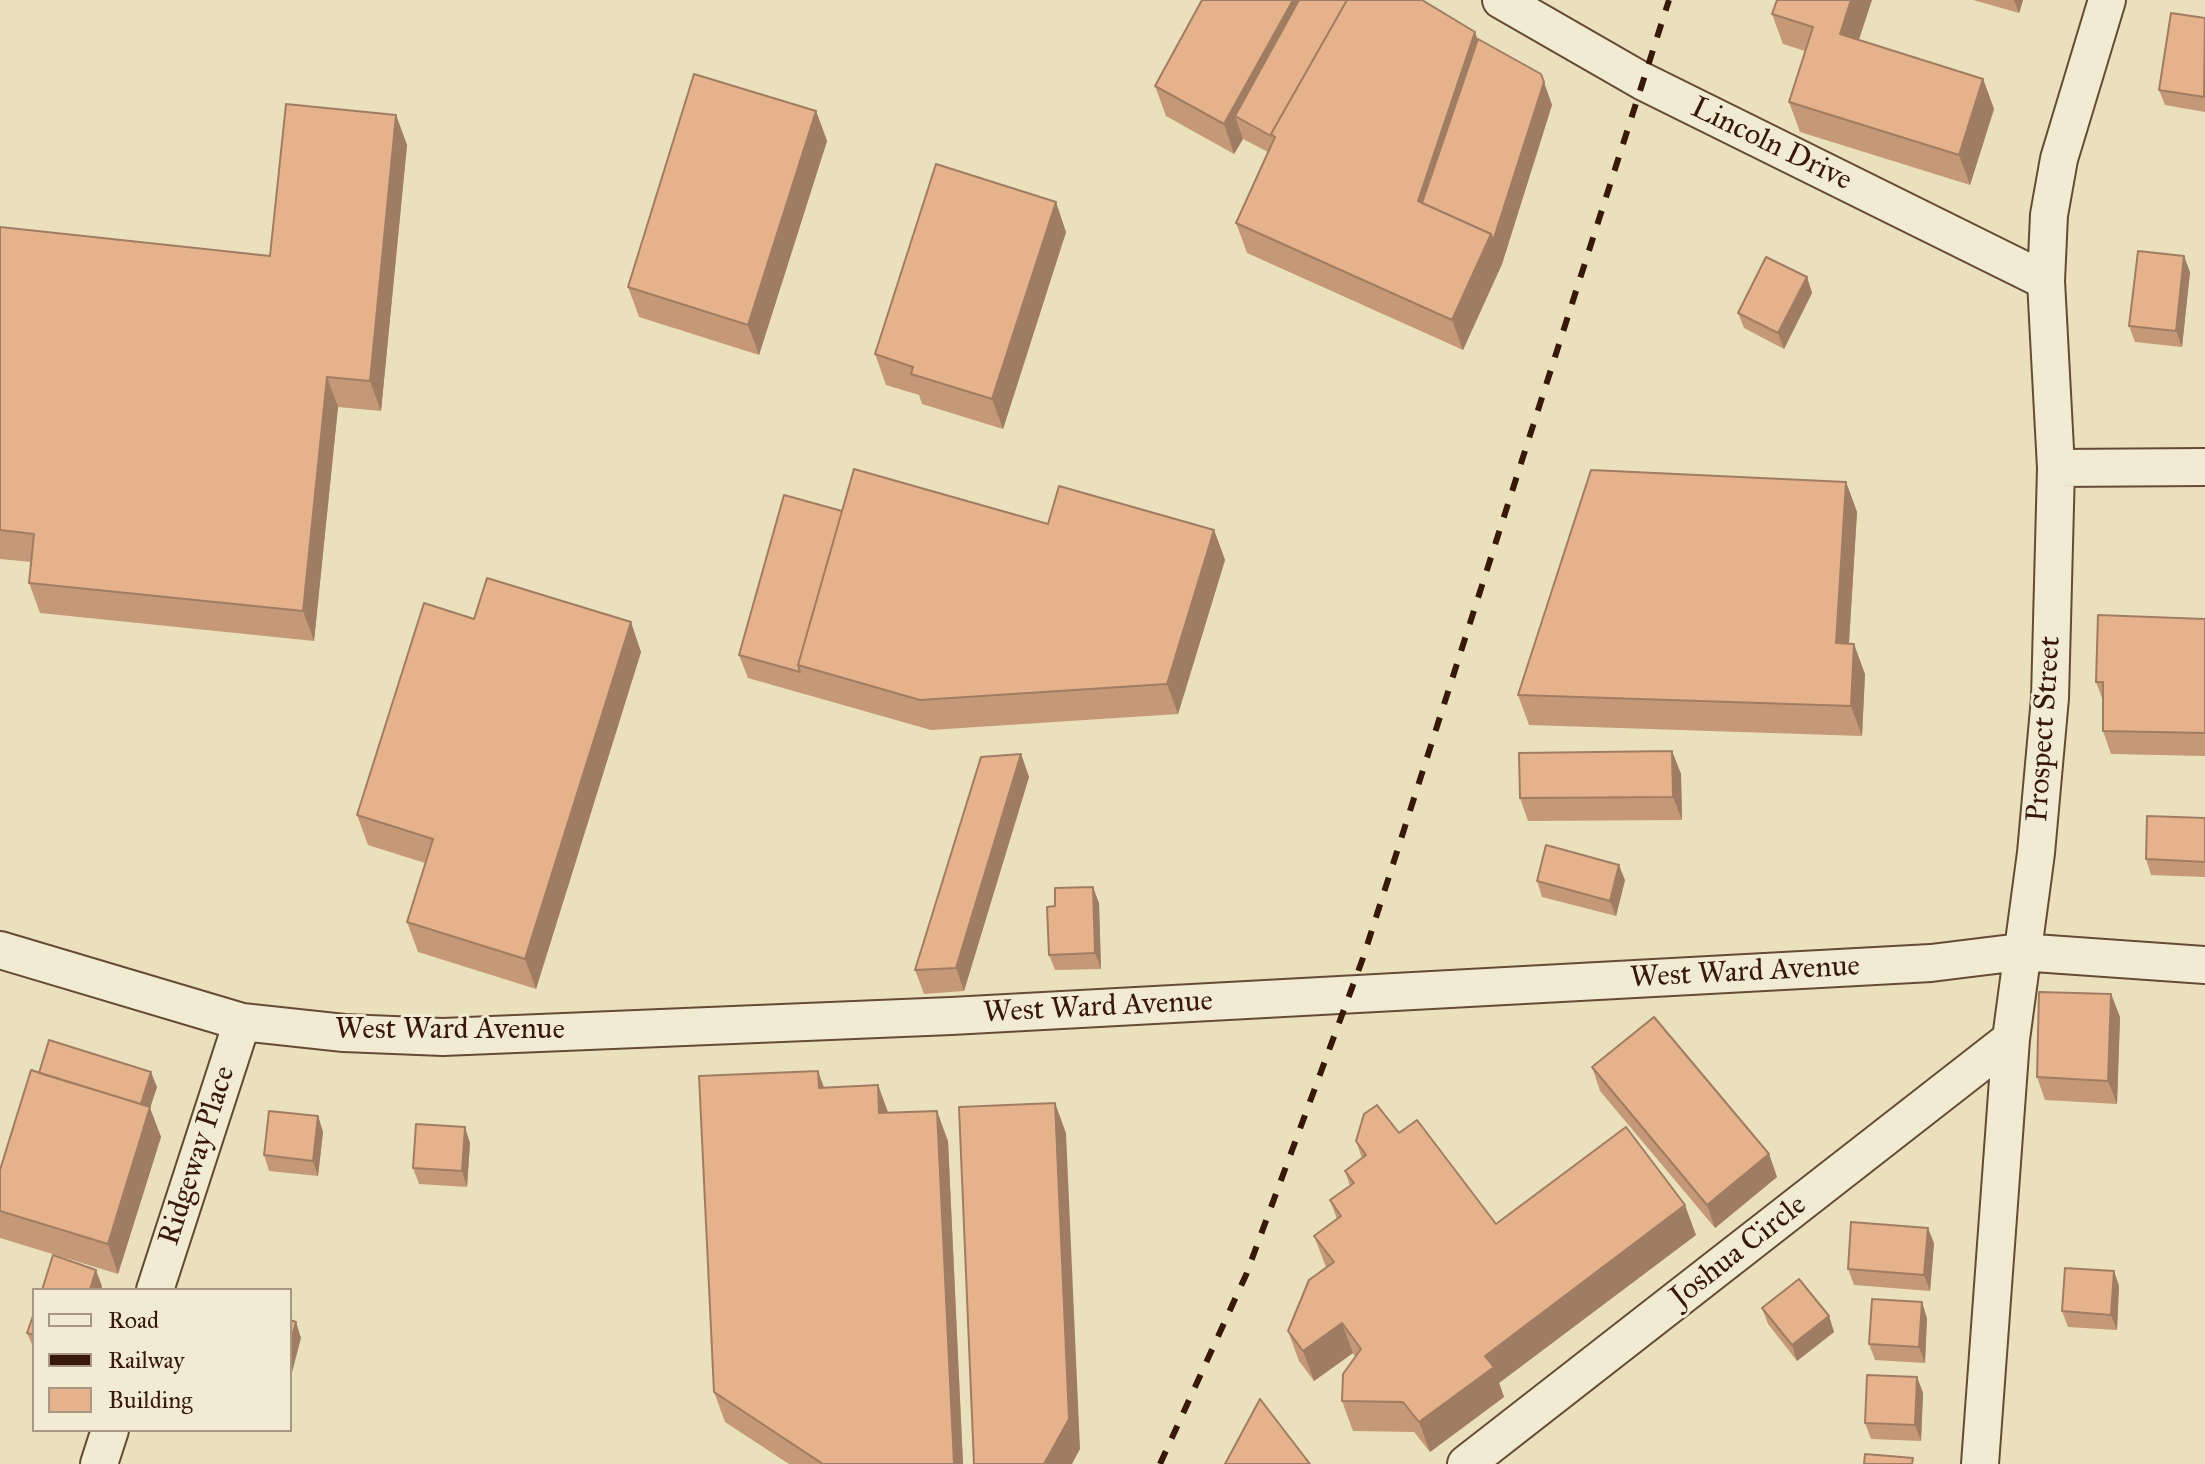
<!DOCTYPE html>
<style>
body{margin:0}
#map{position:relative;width:2205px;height:1464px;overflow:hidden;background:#ebe0bc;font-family:"IM FELL Great Primer",serif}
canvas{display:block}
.legend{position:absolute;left:32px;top:1288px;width:260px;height:144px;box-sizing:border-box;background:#f2ebd3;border:2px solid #a89782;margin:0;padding:10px 14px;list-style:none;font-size:24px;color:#381809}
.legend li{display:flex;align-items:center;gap:16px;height:40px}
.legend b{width:40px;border:2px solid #a89782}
</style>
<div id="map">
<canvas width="2205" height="1464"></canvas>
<ul class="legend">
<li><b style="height:10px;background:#f2ebd3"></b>Road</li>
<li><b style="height:10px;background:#381809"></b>Railway</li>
<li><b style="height:22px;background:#e5b28c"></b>Building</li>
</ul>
</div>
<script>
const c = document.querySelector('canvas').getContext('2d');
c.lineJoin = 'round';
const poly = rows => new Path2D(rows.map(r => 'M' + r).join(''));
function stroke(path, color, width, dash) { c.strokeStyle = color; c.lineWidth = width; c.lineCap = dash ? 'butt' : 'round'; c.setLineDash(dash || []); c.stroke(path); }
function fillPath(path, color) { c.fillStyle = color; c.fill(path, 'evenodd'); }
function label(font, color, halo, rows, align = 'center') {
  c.font = font + ' "IM FELL Great Primer",serif'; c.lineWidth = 6; c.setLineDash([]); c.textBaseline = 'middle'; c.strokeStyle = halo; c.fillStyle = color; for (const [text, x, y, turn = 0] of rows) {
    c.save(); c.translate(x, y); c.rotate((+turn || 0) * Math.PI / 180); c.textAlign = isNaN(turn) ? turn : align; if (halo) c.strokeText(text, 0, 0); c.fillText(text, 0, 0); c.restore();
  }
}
const minor = poly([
 [1501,0,1642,81,2046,281],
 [2056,468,2205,467],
 [0,950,242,1022,344,1033,443,1037,951,1016,1931,963,2020,952,2205,965],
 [155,1290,242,1022],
 [99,1464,110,1430],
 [1466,1464,2011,1039],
 [1980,1464,2011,1039,2036,853,2050,698,2056,468,2046,281,2049,215,2059,159,2107,0]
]);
stroke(minor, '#654a36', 40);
stroke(minor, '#f2ebd3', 36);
stroke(poly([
 [1160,1464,1246,1275,1363,958,1669,0]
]), '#381809', 6, [14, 14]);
fillPath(poly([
 [1973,0,2023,0,2019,13],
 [1772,14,1983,79,1994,109,1970,185,1800,132,1789,102,1805,51,1783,44],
 [2205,18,2205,112,2165,105,2159,90],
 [1478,39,1541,74,1552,105,1502,264,1463,350,1247,253,1236,223,1268,152,1243,139,1234,154,1166,116,1155,86],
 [816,111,827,141,759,355,639,317,628,287],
 [396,115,407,145,381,411,338,407,314,641,40,613,29,583,31,562,0,559,0,227,270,256],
 [1066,232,1003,429,922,404,919,395,886,385,875,354],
 [2190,272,2182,347,2135,342,2129,326],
 [1807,277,1812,293,1784,349,1744,328,1738,313],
 [1846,482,1857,512,1849,644,1865,674,1862,736,1529,725,1518,695],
 [842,511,1048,524,1214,530,1225,560,1178,714,931,730,748,678,739,655],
 [474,619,641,652,536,989,418,952,407,922,425,863,368,845,357,815],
 [2205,619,2205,756,2111,754,2103,731,2103,701,2096,682],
 [1672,751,1681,774,1682,820,1528,821,1520,798],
 [1021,754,1029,777,964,991,924,994,915,970],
 [2205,818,2205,877,2151,875,2146,859],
 [1625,880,1616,916,1542,897,1537,881],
 [1099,903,1101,969,1055,970,1049,955],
 [2111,994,2120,1017,2117,1104,2045,1100,2037,1077],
 [1592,1067,1769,1154,1777,1177,1715,1228,1600,1091],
 [878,1085,888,1113,948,1141,963,1464,789,1464,725,1422,714,1392,824,1087],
 [157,1087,150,1108,161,1137,118,1274,0,1238,0,1170],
 [318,1116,323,1132,318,1176,269,1171,264,1155],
 [1399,1133,1496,1224,1696,1235,1499,1383,1504,1397,1430,1452,1414,1432,1353,1431,1342,1401,1355,1357,1353,1353,1314,1381,1299,1361,1288,1331,1326,1267,1314,1236,1337,1219,1330,1200,1350,1186,1345,1171,1362,1158,1356,1141],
 [470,1143,467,1187,419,1184,413,1168],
 [1934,1243,1930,1291,1854,1285,1848,1269],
 [2114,1271,2119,1286,2117,1330,2068,1327,2062,1311],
 [1762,1308,1829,1316,1834,1332,1797,1361,1768,1324],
 [34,1313,34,1349,27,1333],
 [1927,1318,1925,1363,1875,1360,1869,1344],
 [1917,1377,1923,1393,1921,1441,1871,1439,1865,1423]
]), '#c59978');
fillPath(poly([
 [1293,0,1321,0,1235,116,1243,139,1234,154,1224,124],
 [1851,0,1872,0,1851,64,1840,34],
 [2014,0,2023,0,2019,13],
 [1475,32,1486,62,1434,214,1418,201],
 [1541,74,1552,105,1502,264,1463,350,1452,320],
 [1983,79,1994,109,1970,185,1959,155],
 [816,111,827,141,759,355,748,325],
 [396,115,407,145,381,411,370,381],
 [1056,202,1066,232,1003,429,992,399],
 [2184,256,2190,272,2182,347,2176,331],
 [1807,277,1812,293,1784,349,1778,333],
 [327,377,338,407,314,641,303,611],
 [1846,482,1857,512,1847,673,1836,643],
 [1214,530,1225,560,1178,714,1167,684],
 [631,622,641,652,536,989,525,959],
 [1854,644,1865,674,1862,736,1851,706],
 [1672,751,1681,774,1682,820,1673,797],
 [1021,754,1029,777,964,991,956,968],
 [1619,865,1625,880,1616,916,1610,901],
 [1093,887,1099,903,1101,969,1095,953],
 [2111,994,2120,1017,2117,1104,2108,1081],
 [818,1071,829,1101,819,1088],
 [151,1072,157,1087,150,1108,161,1137,118,1274,108,1244,137,1115],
 [878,1085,889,1115,879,1113],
 [1055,1103,1066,1133,1080,1449,1072,1464,1044,1464],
 [937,1111,948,1141,963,1464,954,1464],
 [318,1116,323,1132,318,1176,313,1161],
 [465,1127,470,1143,467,1187,462,1171],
 [1769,1154,1777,1177,1715,1228,1707,1205],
 [1685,1205,1696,1235,1499,1383,1504,1397,1430,1452,1419,1422,1485,1356],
 [1928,1228,1934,1243,1930,1291,1924,1275],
 [96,1270,102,1286,101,1290,90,1290],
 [2114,1271,2119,1286,2117,1330,2111,1315],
 [1922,1302,1927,1318,1925,1363,1919,1347],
 [1829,1316,1834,1332,1797,1361,1792,1345],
 [296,1322,301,1338,290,1380,290,1344],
 [1342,1323,1353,1353,1314,1381,1303,1351],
 [1917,1377,1923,1393,1921,1441,1915,1425]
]), '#a07d62');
const building = poly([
 [1202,0,1293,0,1224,124,1155,86,1202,0],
 [1299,0,1347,0,1271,134,1271,136,1235,116,1299,0],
 [1347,0,1422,0,1475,32,1418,201,1491,234,1452,320,1236,223,1275,137,1271,134,1347,0],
 [1777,0,1851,0,1840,34,1983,79,1959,155,1789,102,1813,27,1772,14,1777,0],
 [2171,13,2205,18,2204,97,2159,90,2171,13],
 [1478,39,1541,74,1544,82,1493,241,1491,234,1422,203,1478,39],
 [694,74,816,111,748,325,628,287,694,74],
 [286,104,396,115,370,381,327,377,303,611,29,583,34,534,0,530,0,227,270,256,286,104],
 [936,164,1056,202,992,399,911,374,913,367,875,354,936,164],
 [2138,251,2184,256,2176,331,2129,326,2138,251],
 [1766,257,1807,277,1778,333,1738,313,1766,257],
 [854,469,1048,524,1059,486,1214,530,1167,684,920,700,798,665,854,469],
 [1591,470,1846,482,1836,643,1854,644,1851,706,1518,695,1591,470],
 [784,495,842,511,798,665,800,672,739,655,784,495],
 [487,578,631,622,525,959,407,922,433,839,357,815,424,603,474,619,487,578],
 [2098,615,2205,619,2205,733,2103,731,2103,682,2096,682,2098,615],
 [1672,751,1673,797,1520,798,1519,753,1672,751],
 [1021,754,956,968,915,970,981,757,1021,754],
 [2147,816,2205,818,2205,862,2146,859,2147,816],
 [1546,845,1619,865,1610,901,1537,881,1546,845],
 [1093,887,1095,953,1049,955,1047,907,1055,906,1055,888,1093,887],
 [2039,992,2111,994,2108,1081,2037,1077,2039,992],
 [1654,1017,1769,1154,1707,1205,1592,1067,1654,1017],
 [49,1040,151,1072,141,1104,39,1073,49,1040],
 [31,1070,150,1107,108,1244,0,1211,0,1170,31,1070],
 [818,1071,819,1088,878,1085,879,1113,937,1111,954,1464,823,1464,714,1392,699,1076,818,1071],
 [1055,1103,1069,1419,1044,1464,974,1464,959,1107,1055,1103],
 [1377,1105,1399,1133,1417,1120,1496,1224,1626,1127,1685,1205,1485,1356,1494,1367,1419,1422,1403,1402,1342,1401,1343,1374,1361,1349,1342,1323,1303,1351,1288,1331,1309,1280,1334,1262,1314,1236,1341,1216,1330,1200,1354,1183,1345,1171,1366,1155,1356,1141,1364,1114,1377,1105],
 [269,1111,318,1116,313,1161,264,1155,269,1111],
 [416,1124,465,1127,462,1171,413,1168,416,1124],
 [1851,1222,1928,1228,1924,1275,1848,1269,1851,1222],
 [53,1255,96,1270,90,1290,42,1290,53,1255],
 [2065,1268,2114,1271,2111,1315,2062,1311,2065,1268],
 [1799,1279,1829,1316,1792,1345,1762,1308,1799,1279],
 [1872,1299,1922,1302,1919,1347,1869,1344,1872,1299],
 [34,1313,34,1335,27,1333,34,1313],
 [290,1320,296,1322,290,1344,290,1320],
 [1867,1375,1917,1377,1915,1425,1865,1423,1867,1375],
 [1260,1399,1310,1464,1225,1464,1260,1399],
 [1865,1454,1913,1458,1912,1464,1864,1464,1865,1454]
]);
fillPath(building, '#e5b28c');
stroke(building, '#a07d62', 2);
label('30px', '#381809', '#f2ebd3', [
 ["Lincoln Drive",1771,145,26],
 ["Prospect Street",2045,729,-86],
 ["West Ward Avenue",1745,973,-3],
 ["West Ward Avenue",1098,1008,-3],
 ["West Ward Avenue",450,1031],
 ["Ridgeway Place",198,1156,-72],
 ["Joshua Circle",1739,1252,-38]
]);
</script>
